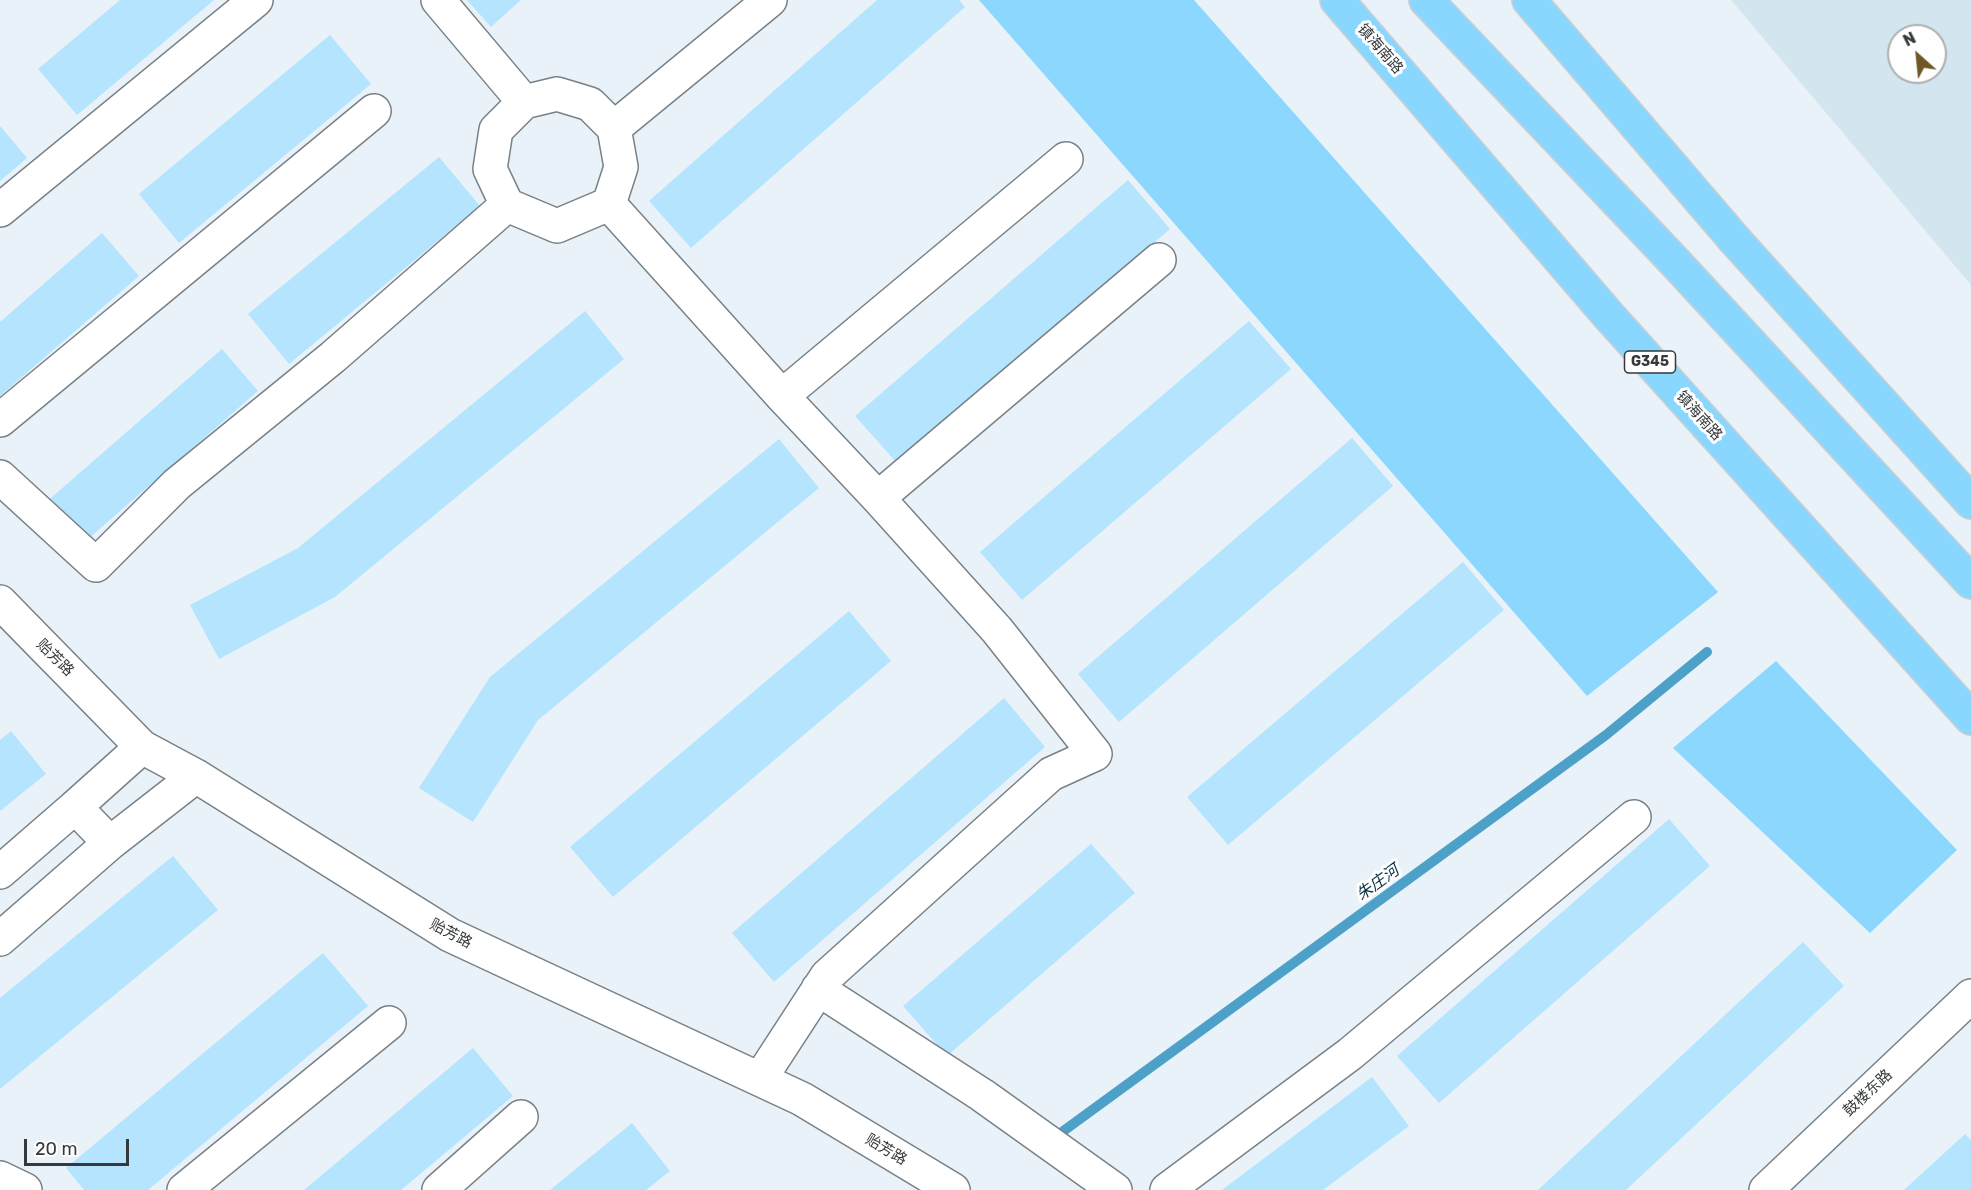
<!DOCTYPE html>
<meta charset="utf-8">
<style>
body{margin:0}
#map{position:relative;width:1971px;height:1190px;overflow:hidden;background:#e8f2f8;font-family:Rubik,sans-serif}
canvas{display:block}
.north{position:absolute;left:1887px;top:24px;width:60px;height:60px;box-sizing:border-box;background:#fefefe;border:2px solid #aeafb0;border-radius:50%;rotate:333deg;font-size:16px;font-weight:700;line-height:24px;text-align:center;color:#35393b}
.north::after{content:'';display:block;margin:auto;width:21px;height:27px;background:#6f5728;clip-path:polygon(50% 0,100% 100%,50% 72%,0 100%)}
.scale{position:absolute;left:24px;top:1139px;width:105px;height:27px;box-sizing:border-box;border:3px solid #35393b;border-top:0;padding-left:8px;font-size:18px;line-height:21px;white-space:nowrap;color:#35393b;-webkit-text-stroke:4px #fefefe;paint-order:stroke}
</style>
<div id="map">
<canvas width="1971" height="1190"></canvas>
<div class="north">N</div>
<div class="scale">20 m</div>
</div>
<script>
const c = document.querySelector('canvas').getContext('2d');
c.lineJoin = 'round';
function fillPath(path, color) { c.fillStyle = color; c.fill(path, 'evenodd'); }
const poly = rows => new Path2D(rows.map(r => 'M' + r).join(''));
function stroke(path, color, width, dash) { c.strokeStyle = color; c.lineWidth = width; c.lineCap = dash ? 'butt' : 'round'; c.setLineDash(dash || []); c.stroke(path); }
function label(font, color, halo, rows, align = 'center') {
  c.font = font + ' Rubik,"Noto Sans SC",sans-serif'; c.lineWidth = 6; c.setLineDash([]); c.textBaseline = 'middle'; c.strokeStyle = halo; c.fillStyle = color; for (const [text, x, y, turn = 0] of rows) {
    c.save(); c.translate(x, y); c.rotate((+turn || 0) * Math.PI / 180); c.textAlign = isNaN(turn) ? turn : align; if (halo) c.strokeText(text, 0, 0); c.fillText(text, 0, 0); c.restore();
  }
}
fillPath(poly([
 [1731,0,1971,0,1971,285],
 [1899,36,1935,36,1935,72,1899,72]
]), '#d3e5ef');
fillPath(poly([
 [979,0,1194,0,1718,592,1587,696],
 [1776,661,1957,850,1870,933,1673,748]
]), '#8cd7fe');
stroke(poly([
 [1062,1132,1606,735,1707,652]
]), '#4da1c9', 10);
fillPath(poly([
 [120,0,214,0,77,115,38,69],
 [467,0,521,0,491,27],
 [877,0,959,0,965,7,691,248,649,201],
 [330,35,371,84,179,243,139,194],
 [0,126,27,158,0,181],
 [439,157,480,206,289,364,248,314],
 [1128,180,1170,229,898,464,855,416],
 [102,233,139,276,0,396,0,322],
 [585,311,624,359,335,597,219,659,190,605,298,548],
 [1249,321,1291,369,1022,600,980,552],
 [222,349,258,391,80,546,44,504],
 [1352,438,1393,486,1119,722,1078,674],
 [779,439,819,488,538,720,473,822,419,788,490,677],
 [1463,562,1504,610,1228,845,1187,797],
 [849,611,891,661,613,897,570,847],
 [1004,698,1045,747,774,982,732,933],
 [11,731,46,774,0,811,0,740],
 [1669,819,1710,866,1439,1103,1397,1056],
 [1091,844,1135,893,947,1056,903,1006],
 [173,856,218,910,0,1089,0,998],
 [1803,942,1844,986,1626,1190,1538,1190],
 [323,953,368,1006,148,1190,84,1190,66,1168],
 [473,1048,513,1096,401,1190,304,1190],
 [1372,1077,1409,1126,1323,1190,1222,1190],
 [632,1123,670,1171,646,1190,550,1190],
 [1965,1134,1971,1140,1971,1190,1904,1190]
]), '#b5e4fe');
const minor = poly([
 [438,0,524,102],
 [557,94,590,104,614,128,621,167,609,204,557,226,507,205,490,169,496,130,524,102,557,94],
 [614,128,770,0],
 [609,204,782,396,878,498,997,630,1095,754,1051,774,827,976,760,1079],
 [0,210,256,0],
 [782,396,1066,159],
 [0,420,374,111],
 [0,477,96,565,177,484,333,357,507,205],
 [878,498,1159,260],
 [0,602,142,747,196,776,450,935,802,1099,953,1190],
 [75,807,142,747],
 [110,843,196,776],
 [0,872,75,807,110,843,0,939],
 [818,989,982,1095,1115,1190],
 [0,1178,25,1190],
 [184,1190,389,1023],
 [439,1190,521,1117],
 [1167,1190,1350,1054,1634,817],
 [1766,1190,1971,996]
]);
const highway = poly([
 [1337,0,1609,316,1971,718],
 [1426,0,1673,260,1971,582],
 [1529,0,1734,239,1971,502]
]);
stroke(minor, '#788186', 36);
stroke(highway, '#cfcfd0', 36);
stroke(minor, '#fff', 33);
stroke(highway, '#89d7ff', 33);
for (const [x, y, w] of [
 [1650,362,51]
]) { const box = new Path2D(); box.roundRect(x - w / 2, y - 11, w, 22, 4.5); c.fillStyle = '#fefefe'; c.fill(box); stroke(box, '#35393b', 1.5); }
label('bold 14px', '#35393b', null, [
 ["G345",1650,362]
]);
label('15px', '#35393b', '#fefefe', [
 ["镇海南路",1380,49,49],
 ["镇海南路",1699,416,48],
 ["贻芳路",55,658,45],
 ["贻芳路",451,934,28],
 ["鼓楼东路",1868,1093,-43],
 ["贻芳路",886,1150,31]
]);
label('italic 16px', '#0a3142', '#fefefe', [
 ["朱庄河",1378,883,-36]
]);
</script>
